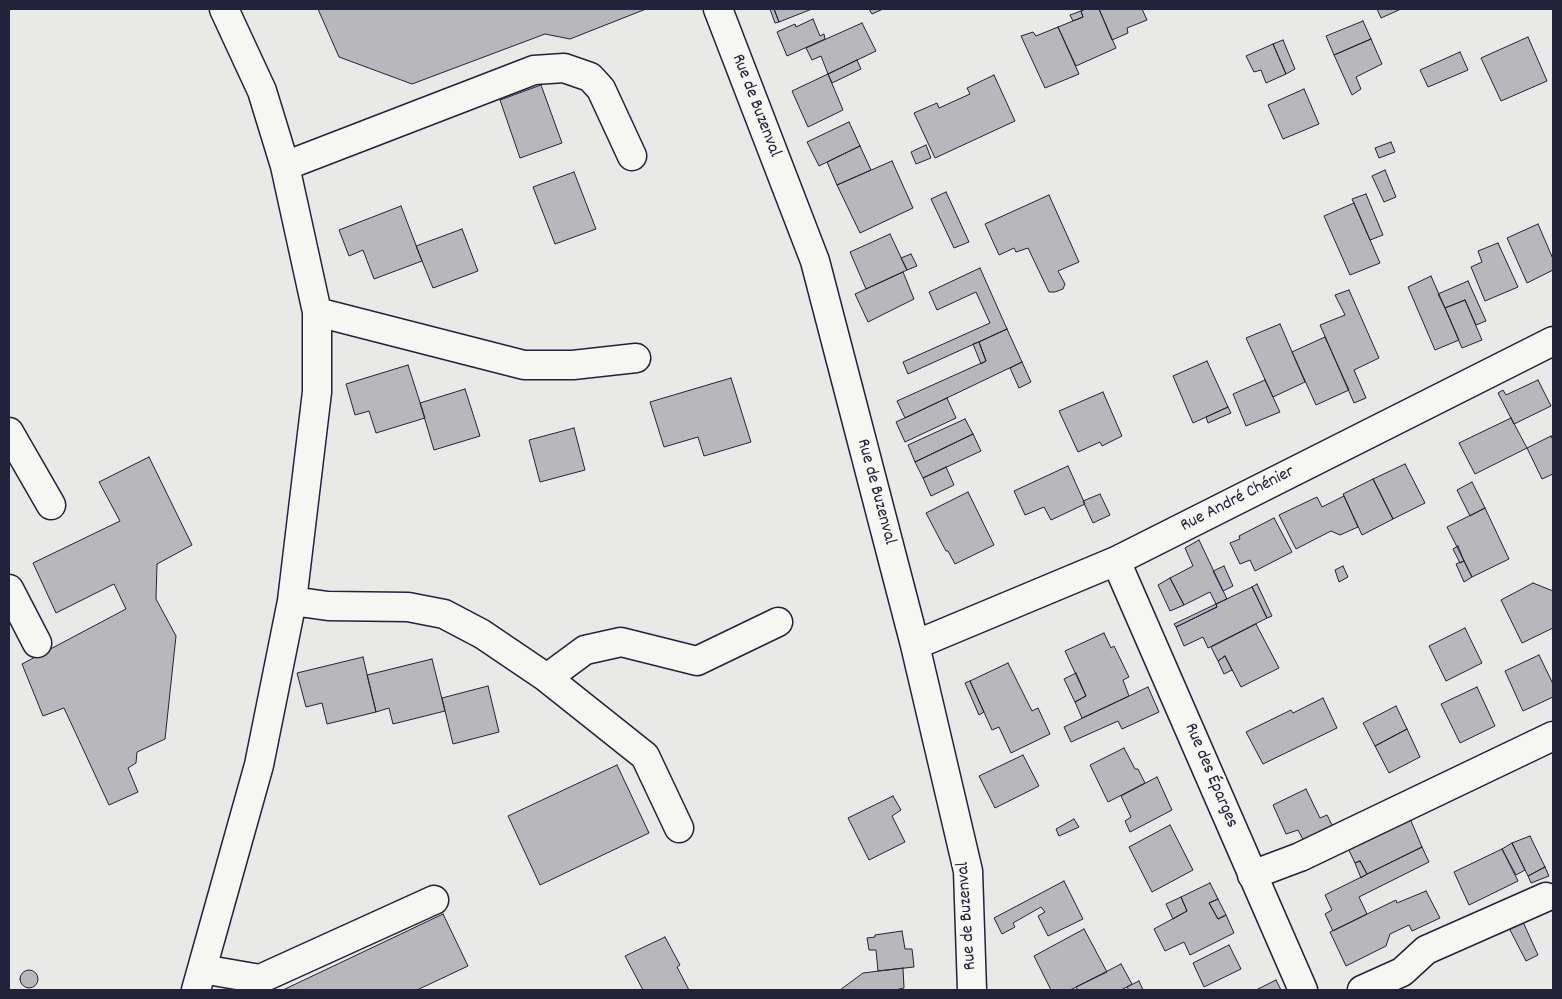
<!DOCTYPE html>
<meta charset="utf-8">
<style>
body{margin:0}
#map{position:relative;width:1562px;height:999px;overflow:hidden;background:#e9e9e7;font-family:Dekko,sans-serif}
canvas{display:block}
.frame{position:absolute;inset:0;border:10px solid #22223b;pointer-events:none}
</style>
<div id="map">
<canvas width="1562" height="999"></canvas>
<div class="frame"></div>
</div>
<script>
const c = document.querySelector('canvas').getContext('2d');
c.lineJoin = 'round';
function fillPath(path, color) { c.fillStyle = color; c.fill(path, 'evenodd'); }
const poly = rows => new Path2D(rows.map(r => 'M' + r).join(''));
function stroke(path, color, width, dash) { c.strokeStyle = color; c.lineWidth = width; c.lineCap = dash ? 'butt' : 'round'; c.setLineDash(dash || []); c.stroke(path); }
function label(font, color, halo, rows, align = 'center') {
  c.font = font + ' Dekko,sans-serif'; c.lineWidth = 5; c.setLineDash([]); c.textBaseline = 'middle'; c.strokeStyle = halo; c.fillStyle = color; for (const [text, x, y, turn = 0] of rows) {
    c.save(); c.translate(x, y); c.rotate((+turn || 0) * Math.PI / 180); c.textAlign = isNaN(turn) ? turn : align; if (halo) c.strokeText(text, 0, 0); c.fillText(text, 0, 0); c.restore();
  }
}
const building = poly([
 [318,9,646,9,570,39,545,34,412,84,339,57,318,9],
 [770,9,774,9,779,22,775,23,770,9],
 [774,9,812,9,779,22,774,9],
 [869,9,883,9,872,14,869,9],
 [1086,9,1099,9,1116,48,1076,66,1058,27,1083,17,1081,11,1086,9],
 [1099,9,1142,9,1147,20,1127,28,1128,33,1112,40,1099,9],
 [1377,9,1401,9,1381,18,1377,9],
 [1081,11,1083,17,1073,21,1070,15,1081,11],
 [813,19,820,36,824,34,825,39,787,56,777,32,795,24,796,27,813,19],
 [1363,21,1371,39,1334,55,1326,36,1363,21],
 [862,23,876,51,828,74,821,56,812,60,806,48,862,23],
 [1058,27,1079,74,1045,88,1021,36,1033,32,1036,36,1058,27],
 [1528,37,1547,81,1501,101,1481,58,1528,37],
 [1371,39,1382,64,1356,77,1361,89,1352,95,1334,55,1371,39],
 [1283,40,1295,69,1286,74,1273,44,1283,40],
 [1273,44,1286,74,1266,83,1261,70,1254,72,1246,56,1273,44],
 [1460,52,1468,70,1428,87,1420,70,1460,52],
 [857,60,861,69,832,83,828,74,857,60],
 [828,74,843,110,808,127,792,91,828,74],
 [994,75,1015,121,935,158,914,113,937,103,939,108,970,94,967,88,994,75],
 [541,85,562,143,520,158,500,100,541,85],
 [1304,89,1319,124,1283,139,1268,105,1304,89],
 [849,122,860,146,819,166,807,142,849,122],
 [1391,142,1395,152,1379,158,1375,148,1391,142],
 [926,145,931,158,916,164,911,152,926,145],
 [860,146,871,170,837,185,827,162,860,146],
 [892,161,913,208,860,233,837,185,892,161],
 [1385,170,1396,197,1384,202,1372,176,1385,170],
 [574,172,596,229,555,244,533,187,574,172],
 [946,192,969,242,954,248,931,199,946,192],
 [1366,194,1383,235,1370,240,1352,199,1366,194],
 [1049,195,1079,262,1058,271,1065,284,1063,289,1055,292,1049,292,1028,248,1016,252,1014,248,999,255,985,224,1049,195],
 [1354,203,1380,263,1350,275,1324,216,1354,203],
 [401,206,422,261,374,279,363,250,349,256,339,230,401,206],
 [1538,224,1553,259,1553,270,1527,283,1507,238,1538,224],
 [462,229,478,271,433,288,416,246,462,229],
 [890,234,907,270,866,289,850,252,890,234],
 [1498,243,1518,287,1485,301,1471,267,1482,262,1478,251,1498,243],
 [911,254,917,266,907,270,901,258,911,254],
 [980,268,1007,329,908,374,903,362,990,323,976,292,937,310,929,292,980,268],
 [903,272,914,299,868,322,855,294,903,272],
 [1431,276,1459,340,1435,350,1408,287,1431,276],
 [1468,281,1486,321,1476,325,1465,300,1445,308,1438,294,1468,281],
 [1349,290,1379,358,1354,370,1366,398,1354,403,1320,325,1345,315,1335,295,1349,290],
 [1465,300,1482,340,1462,348,1445,308,1465,300],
 [1280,324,1305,382,1273,397,1246,338,1280,324],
 [1007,329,1022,362,905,418,897,401,986,361,979,342,1007,329],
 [1325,337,1349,390,1316,405,1292,352,1325,337],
 [979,342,986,361,981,364,973,344,979,342],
 [1207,361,1228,407,1193,423,1173,376,1207,361],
 [1022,362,1031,382,1019,388,1010,368,1022,362],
 [408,365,425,418,376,433,369,411,355,415,346,384,408,365],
 [731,378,751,442,704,456,698,437,664,447,650,402,731,378],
 [1265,380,1280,412,1246,426,1233,394,1265,380],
 [1538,380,1551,406,1514,424,1498,393,1503,390,1506,395,1538,380],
 [465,389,480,436,434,450,420,403,465,389],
 [1103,392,1122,436,1102,446,1100,442,1078,452,1059,411,1103,392],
 [947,398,956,418,905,442,896,422,947,398],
 [1228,407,1231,413,1208,423,1206,417,1228,407],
 [1511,418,1527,448,1475,474,1459,443,1511,418],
 [965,419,973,434,915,462,908,445,965,419],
 [574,428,585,470,540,482,529,440,574,428],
 [973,434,981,451,923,478,915,462,973,434],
 [1551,436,1553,440,1553,474,1542,479,1527,448,1551,436],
 [149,457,192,545,157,564,156,599,176,636,165,739,137,752,136,763,128,768,138,792,109,805,64,708,43,716,22,664,126,609,114,584,56,613,33,563,120,521,99,482,149,457],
 [1405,464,1425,503,1393,519,1373,479,1405,464],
 [1068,466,1085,504,1051,520,1044,507,1025,515,1014,491,1068,466],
 [946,467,954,485,931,496,923,478,946,467],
 [1373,479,1393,519,1362,535,1343,494,1373,479],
 [1472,482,1485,508,1470,516,1457,490,1472,482],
 [968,492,994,545,955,564,948,551,946,551,926,513,968,492],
 [1100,494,1110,515,1093,523,1083,501,1100,494],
 [1344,496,1358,527,1340,535,1331,531,1296,549,1279,515,1317,497,1322,507,1344,496],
 [1485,508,1509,559,1472,577,1447,527,1485,508],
 [1274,518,1292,552,1255,571,1250,560,1240,564,1230,543,1240,539,1239,536,1274,518],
 [1199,540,1227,599,1216,604,1210,592,1184,605,1170,578,1193,566,1185,548,1199,540],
 [1458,546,1464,561,1460,563,1453,549,1458,546],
 [1464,561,1472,577,1464,582,1456,564,1464,561],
 [1224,566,1233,586,1223,591,1213,571,1224,566],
 [1343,566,1348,577,1339,582,1335,570,1343,566],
 [1170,578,1184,605,1170,611,1158,585,1170,578],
 [1533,583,1553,591,1553,628,1522,643,1501,600,1533,583],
 [1257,584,1272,616,1267,618,1252,587,1257,584],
 [1252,587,1267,618,1208,648,1203,637,1184,646,1176,627,1217,607,1216,604,1252,587],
 [1216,604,1217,607,1176,627,1174,624,1216,604],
 [1256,624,1279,668,1241,687,1225,656,1218,661,1211,647,1256,624],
 [1465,628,1482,663,1446,681,1429,646,1465,628],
 [1104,633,1111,648,1114,646,1129,677,1123,680,1129,696,1082,718,1075,702,1086,696,1065,651,1104,633],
 [1539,655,1553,684,1553,697,1523,711,1505,671,1539,655],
 [1225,656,1232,670,1224,674,1218,661,1225,656],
 [363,657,376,712,327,724,322,703,306,707,297,673,363,657],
 [432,659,445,711,393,724,389,708,376,712,367,675,432,659],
 [1008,663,1032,711,1038,708,1050,734,1011,753,999,727,992,730,970,681,1008,663],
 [1076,673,1086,696,1075,702,1064,679,1076,673],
 [970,681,984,712,979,715,965,683,970,681],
 [488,686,499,732,453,744,442,698,488,686],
 [1148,687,1159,712,1122,729,1118,721,1071,742,1064,727,1148,687],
 [1477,687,1495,726,1460,743,1441,704,1477,687],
 [1323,698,1337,728,1263,764,1246,732,1291,710,1293,713,1323,698],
 [1396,706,1407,729,1375,746,1363,723,1396,706],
 [1407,729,1420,757,1389,773,1375,746,1407,729],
 [1124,748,1135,769,1138,769,1145,783,1108,802,1090,765,1124,748],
 [1023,755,1039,786,995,808,979,776,1023,755],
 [617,765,649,833,540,885,508,816,617,765],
 [1157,777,1172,810,1130,832,1125,821,1131,817,1121,796,1157,777],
 [1306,789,1320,818,1327,815,1336,833,1307,847,1298,830,1286,834,1273,805,1306,789],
 [893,796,901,810,892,816,905,842,869,860,848,818,893,796],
 [1408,814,1422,847,1367,874,1360,861,1355,863,1346,844,1408,814],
 [1074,819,1079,827,1059,836,1056,829,1074,819],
 [1170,825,1193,870,1152,892,1129,847,1170,825],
 [1530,836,1545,867,1528,876,1512,843,1530,836],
 [1512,843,1525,870,1516,875,1502,849,1512,843],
 [1422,847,1429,862,1359,897,1367,914,1333,931,1325,914,1332,910,1325,895,1422,847],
 [1502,849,1518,881,1469,905,1454,872,1502,849],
 [1360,861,1367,874,1361,878,1355,863,1360,861],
 [1545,867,1549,876,1531,883,1528,876,1545,867],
 [1064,881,1083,919,1048,936,1038,916,1045,912,1041,907,1013,923,1015,927,1002,934,994,918,1064,881],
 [1210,883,1218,899,1209,903,1218,919,1226,915,1234,933,1190,955,1184,942,1165,951,1154,929,1187,911,1181,897,1210,883],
 [1426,891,1440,918,1412,931,1409,925,1390,934,1386,946,1346,966,1330,932,1396,900,1397,903,1426,891],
 [1181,897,1187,911,1173,919,1166,904,1181,897],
 [1218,899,1226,915,1218,919,1209,903,1218,899],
 [443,914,468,966,417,990,283,990,443,914],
 [1523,922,1538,955,1526,961,1509,928,1523,922],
 [1084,929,1107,972,1070,990,1051,990,1034,956,1084,929],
 [902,931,905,949,912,949,914,967,878,971,876,950,869,950,867,938,875,937,875,935,902,931],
 [665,937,680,965,677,967,689,990,643,990,625,956,665,937],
 [1229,945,1241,969,1204,987,1193,963,1229,945],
 [1121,964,1132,984,1127,987,1121,990,1078,990,1076,987,1121,964],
 [903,968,904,988,895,990,840,990,863,973,903,968],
 '20 979a9 9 0 1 1 18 0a9 9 0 1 1-18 0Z',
 [1276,980,1281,990,1256,990,1276,980],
 [1139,981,1143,990,1129,990,1127,987,1139,981]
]);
fillPath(building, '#b8b8bc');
stroke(building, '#22223b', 1);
const minor = poly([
 [718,9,815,261,915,645,968,871,972,990],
 [285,166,534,70,564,68,590,77,601,89,632,156],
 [317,312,524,365,573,365,636,358],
 [9,432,51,505],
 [1116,561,1303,990],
 [9,589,37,643],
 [292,601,328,606,408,607,444,614,482,634,547,678,645,756,679,828],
 [915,645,1116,561,1553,341],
 [547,678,585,650,621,642,697,661,778,622],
 [1252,875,1300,857,1553,736],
 [202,969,260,979,434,900],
 [196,990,259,765,292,601,317,392,317,312,285,166,262,91,224,9],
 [1362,990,1402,972,1426,950,1546,897]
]);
stroke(minor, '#22223b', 31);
stroke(minor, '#f6f6f2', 28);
label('18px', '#22223b', '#f6f6f2', [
 ["Rue de Buzenval",755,106,69],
 ["Rue de Buzenval",875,492,75],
 ["Rue André Chénier",1238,500,-27],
 ["Rue des Éparges",1210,776,67],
 ["Rue de Buzenval",968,916,-94]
]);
</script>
